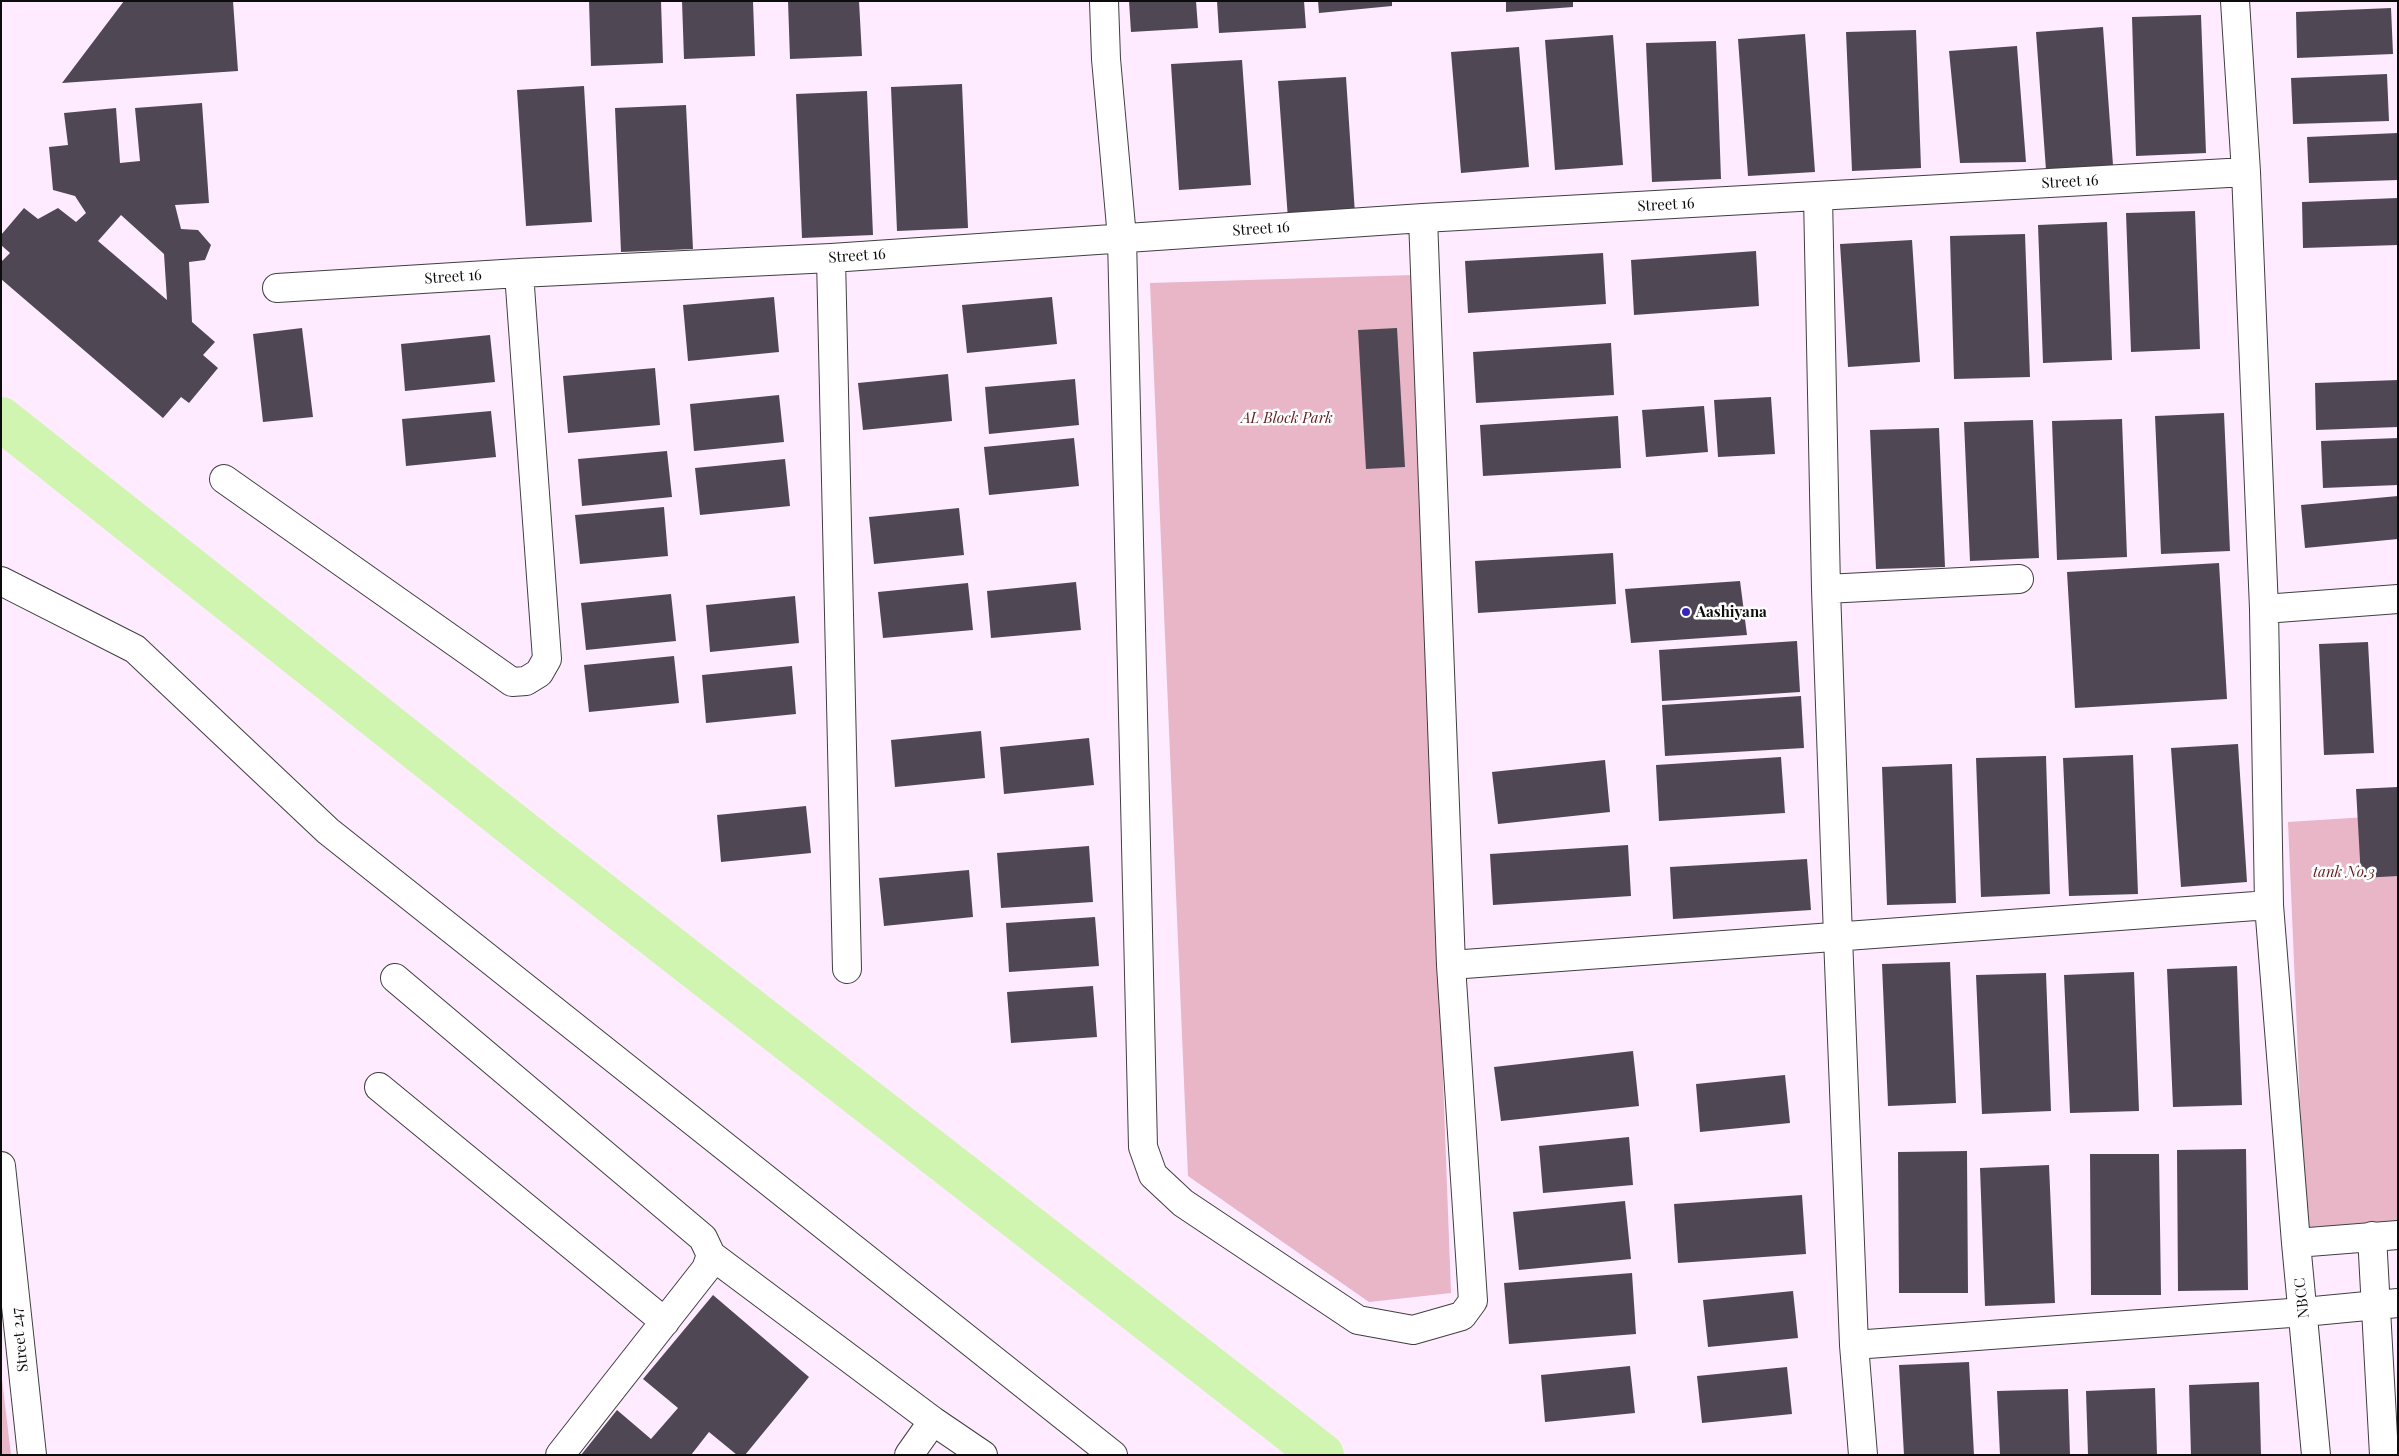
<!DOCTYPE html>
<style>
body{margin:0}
#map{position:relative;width:2399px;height:1456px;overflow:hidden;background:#feebff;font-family:"Playfair Display",serif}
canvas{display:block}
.frame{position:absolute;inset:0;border:2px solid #0c0c0c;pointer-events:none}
</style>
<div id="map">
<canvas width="2399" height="1456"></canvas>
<div class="frame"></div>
</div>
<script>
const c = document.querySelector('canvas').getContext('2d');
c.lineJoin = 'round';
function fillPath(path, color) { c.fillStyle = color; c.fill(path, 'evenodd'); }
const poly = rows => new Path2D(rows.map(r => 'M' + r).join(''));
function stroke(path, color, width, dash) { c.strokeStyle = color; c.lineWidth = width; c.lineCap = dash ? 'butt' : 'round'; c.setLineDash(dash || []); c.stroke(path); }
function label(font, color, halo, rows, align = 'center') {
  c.font = font + ' "Playfair Display",serif'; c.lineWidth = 5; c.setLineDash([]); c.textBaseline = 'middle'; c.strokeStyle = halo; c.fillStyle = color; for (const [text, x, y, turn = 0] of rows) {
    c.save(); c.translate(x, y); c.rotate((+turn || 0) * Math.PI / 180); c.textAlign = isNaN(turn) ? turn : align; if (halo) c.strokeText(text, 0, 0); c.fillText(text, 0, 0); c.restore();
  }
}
fillPath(poly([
 [1413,275,1451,1293,1369,1302,1188,1176,1150,283],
 [2398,815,2398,1225,2306,1241,2288,822],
 [1,1371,11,1455,1,1455]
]), '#e8b6c7');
stroke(poly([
 [1,419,542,848,1322,1455]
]), '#d0f5b0', 44);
fillPath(poly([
 [124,1,233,1,238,71,62,83],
 [589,1,661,1,663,63,591,66],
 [682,1,753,1,755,56,684,59],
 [788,1,859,1,862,56,790,59],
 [1129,1,1196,1,1198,28,1131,32],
 [1217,1,1304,1,1306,28,1219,33],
 [1318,1,1392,1,1392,6,1319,13],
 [1506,1,1573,1,1573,7,1506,12],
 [2391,8,2393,54,2297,58,2296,12],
 [2201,15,2206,153,2136,156,2132,17],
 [2103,27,2113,165,2046,170,2036,32],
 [1916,30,1921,168,1852,171,1846,32],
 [1805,34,1815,172,1748,176,1738,39],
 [1613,35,1623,165,1555,170,1545,40],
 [1716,41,1721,179,1652,182,1646,43],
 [2017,46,2026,162,1960,163,1949,51],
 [1519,47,1529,167,1461,173,1451,52],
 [1242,60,1251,185,1179,190,1171,64],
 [2387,74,2389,121,2293,124,2291,78],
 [1346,77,1355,214,1288,219,1278,81],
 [962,84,968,228,897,231,891,87],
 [584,86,592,222,526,226,517,90],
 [867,91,873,235,802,238,796,94],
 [202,103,209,203,175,205,181,229,198,230,211,245,205,260,189,262,192,322,215,342,203,355,218,368,189,403,181,397,163,418,1,279,1,262,10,253,1,245,1,235,24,208,38,219,58,208,76,222,86,213,75,196,53,190,49,147,68,145,64,113,116,108,120,163,140,161,135,108],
 [121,215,164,254,167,300,98,241],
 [686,105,693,249,621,252,615,108],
 [2398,133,2398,180,2309,183,2307,137],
 [2397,198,2398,245,2303,248,2302,202],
 [2195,211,2200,349,2131,352,2126,213],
 [2107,222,2112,360,2043,363,2038,225],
 [2025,234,2030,377,1954,379,1950,236],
 [1912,240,1920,362,1848,367,1840,244],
 [1756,251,1759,306,1634,315,1631,260],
 [1603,253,1606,304,1468,313,1465,261],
 [774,297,779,352,688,361,683,305],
 [1052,297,1057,344,967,353,962,305],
 [302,328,313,417,263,422,253,334],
 [1397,328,1405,467,1366,469,1358,330],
 [490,335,495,382,405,391,401,344],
 [1611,343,1614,395,1476,403,1473,352],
 [655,368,660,425,568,433,563,376],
 [948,374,952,421,863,430,858,383],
 [1075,379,1079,425,989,434,985,387],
 [2398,380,2398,427,2316,430,2315,383],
 [779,395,784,442,694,451,690,404],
 [1771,397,1775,454,1718,457,1714,400],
 [1704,406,1708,452,1646,457,1642,410],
 [491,411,496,457,406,466,402,419],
 [2224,413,2230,551,2161,554,2155,416],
 [1618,416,1621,468,1483,476,1480,425],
 [2122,419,2127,557,2057,560,2052,421],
 [2033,420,2039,558,1970,561,1964,422],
 [1939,428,1945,567,1876,569,1870,430],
 [1074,438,1079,486,989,495,984,447],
 [2398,438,2398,485,2323,488,2321,441],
 [667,451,672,497,582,506,578,459],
 [785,459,790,506,700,515,695,468],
 [2398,496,2398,539,2305,548,2301,505],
 [664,507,668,556,580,564,575,515],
 [959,508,964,555,874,564,869,517],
 [1613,553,1616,604,1478,613,1475,561],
 [2219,563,2227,699,2075,708,2067,572],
 [1740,581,1747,635,1631,643,1625,589],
 [1076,582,1081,630,991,638,987,591],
 [968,583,973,630,883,638,878,592],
 [671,594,676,641,586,650,581,603],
 [795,596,799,643,710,652,706,605],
 [1797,641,1800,692,1662,701,1659,650],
 [2368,642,2374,753,2324,755,2319,644],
 [674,656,679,703,589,712,584,665],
 [792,666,796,714,706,723,702,675],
 [1801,696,1804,748,1665,756,1662,705],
 [981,731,985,778,895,787,891,740],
 [1089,738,1094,785,1004,794,1000,747],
 [2238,744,2247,882,2181,887,2171,748],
 [2133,755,2138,894,2069,896,2063,758],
 [2046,756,2050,894,1981,897,1976,758],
 [1781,757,1785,813,1659,821,1656,765],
 [1605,760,1610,812,1498,824,1492,772],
 [1952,764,1956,903,1887,905,1882,767],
 [2398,787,2398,876,2361,878,2356,789],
 [806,806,811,853,721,862,717,815],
 [1628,845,1631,896,1493,905,1490,854],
 [1089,846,1093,902,1001,908,997,853],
 [1807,859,1811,910,1673,919,1670,867],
 [969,870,973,917,884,926,879,878],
 [1095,917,1099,966,1009,972,1006,923],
 [1950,962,1956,1103,1888,1106,1882,964],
 [2237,966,2242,1105,2173,1107,2167,969],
 [2134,972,2139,1111,2070,1113,2064,975],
 [2046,973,2051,1111,1982,1114,1976,975],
 [1093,986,1097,1037,1011,1043,1007,992],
 [1633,1051,1639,1106,1501,1121,1494,1067],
 [1785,1075,1790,1123,1700,1132,1696,1084],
 [1629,1137,1633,1185,1543,1193,1539,1146],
 [2246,1149,2248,1290,2178,1291,2177,1150],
 [1967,1151,1968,1293,1899,1293,1898,1152],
 [2090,1154,2159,1154,2161,1295,2091,1295],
 [2049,1165,2055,1303,1985,1306,1980,1168],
 [1802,1195,1806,1254,1678,1263,1674,1204],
 [1625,1201,1631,1259,1519,1270,1513,1212],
 [1632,1273,1636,1334,1509,1344,1504,1283],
 [1793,1291,1798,1338,1708,1347,1703,1300],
 [713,1295,809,1377,745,1455,737,1455,709,1432,691,1455,581,1455,617,1410,651,1439,678,1408,643,1379],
 [1969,1362,1974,1455,1904,1455,1899,1365],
 [1630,1366,1635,1413,1545,1422,1541,1375],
 [1787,1367,1792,1414,1702,1423,1697,1376],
 [2259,1382,2261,1455,2191,1455,2189,1385],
 [2155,1388,2157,1455,2088,1455,2086,1391],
 [2068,1389,2070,1455,2000,1455,1997,1391]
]), '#4f4854');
const minor = poly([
 [1104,1,1106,59,1122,238,1143,1147,1153,1175,1183,1203,1358,1320,1413,1330,1462,1316,1473,1301,1451,965,1423,218],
 [2235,1,2246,172,2264,609,2269,905,2296,1243],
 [1818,196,1826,589,1838,937,1854,1345,1863,1455],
 [831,258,847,969],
 [277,288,519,273,831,258,1423,218,2246,172],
 [224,479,512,682,526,681,539,673,547,659,519,273],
 [1,581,135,649,328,831,1113,1455],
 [1826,589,2019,579],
 [2264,609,2398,599],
 [1451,965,2269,905],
 [395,978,703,1238,711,1255,706,1269,560,1455],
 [379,1087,665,1322],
 [1,1166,32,1455],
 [2372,1236,2384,1455],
 [711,1255,933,1421,983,1455],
 [1854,1345,2304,1312,2398,1303],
 [909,1455,933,1421],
 [2316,1455,2296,1243,2398,1235]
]);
stroke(minor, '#3f3f3f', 30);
stroke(minor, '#fff', 28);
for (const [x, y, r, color] of [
 [1686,612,5,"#3726ba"]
]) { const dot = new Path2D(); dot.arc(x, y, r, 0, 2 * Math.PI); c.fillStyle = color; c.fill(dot); stroke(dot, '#fff', 2); }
label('15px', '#0c0c0c', '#fff', [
 ["Street 16",2070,182,-3],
 ["Street 16",1666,205,-3],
 ["Street 16",1261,229,-4],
 ["Street 16",857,256,-4],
 ["Street 16",453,277,-4],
 ["NBCC",2302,1298,-96],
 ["Street 247",20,1340,-96]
]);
label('italic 15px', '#621d20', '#fff', [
 ["AL Block Park",1287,418],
 ["tank No.3",2344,872]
]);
label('bold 15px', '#0c0c0c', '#fff', [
 ["Aashiyana",1696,612]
], 'left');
</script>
